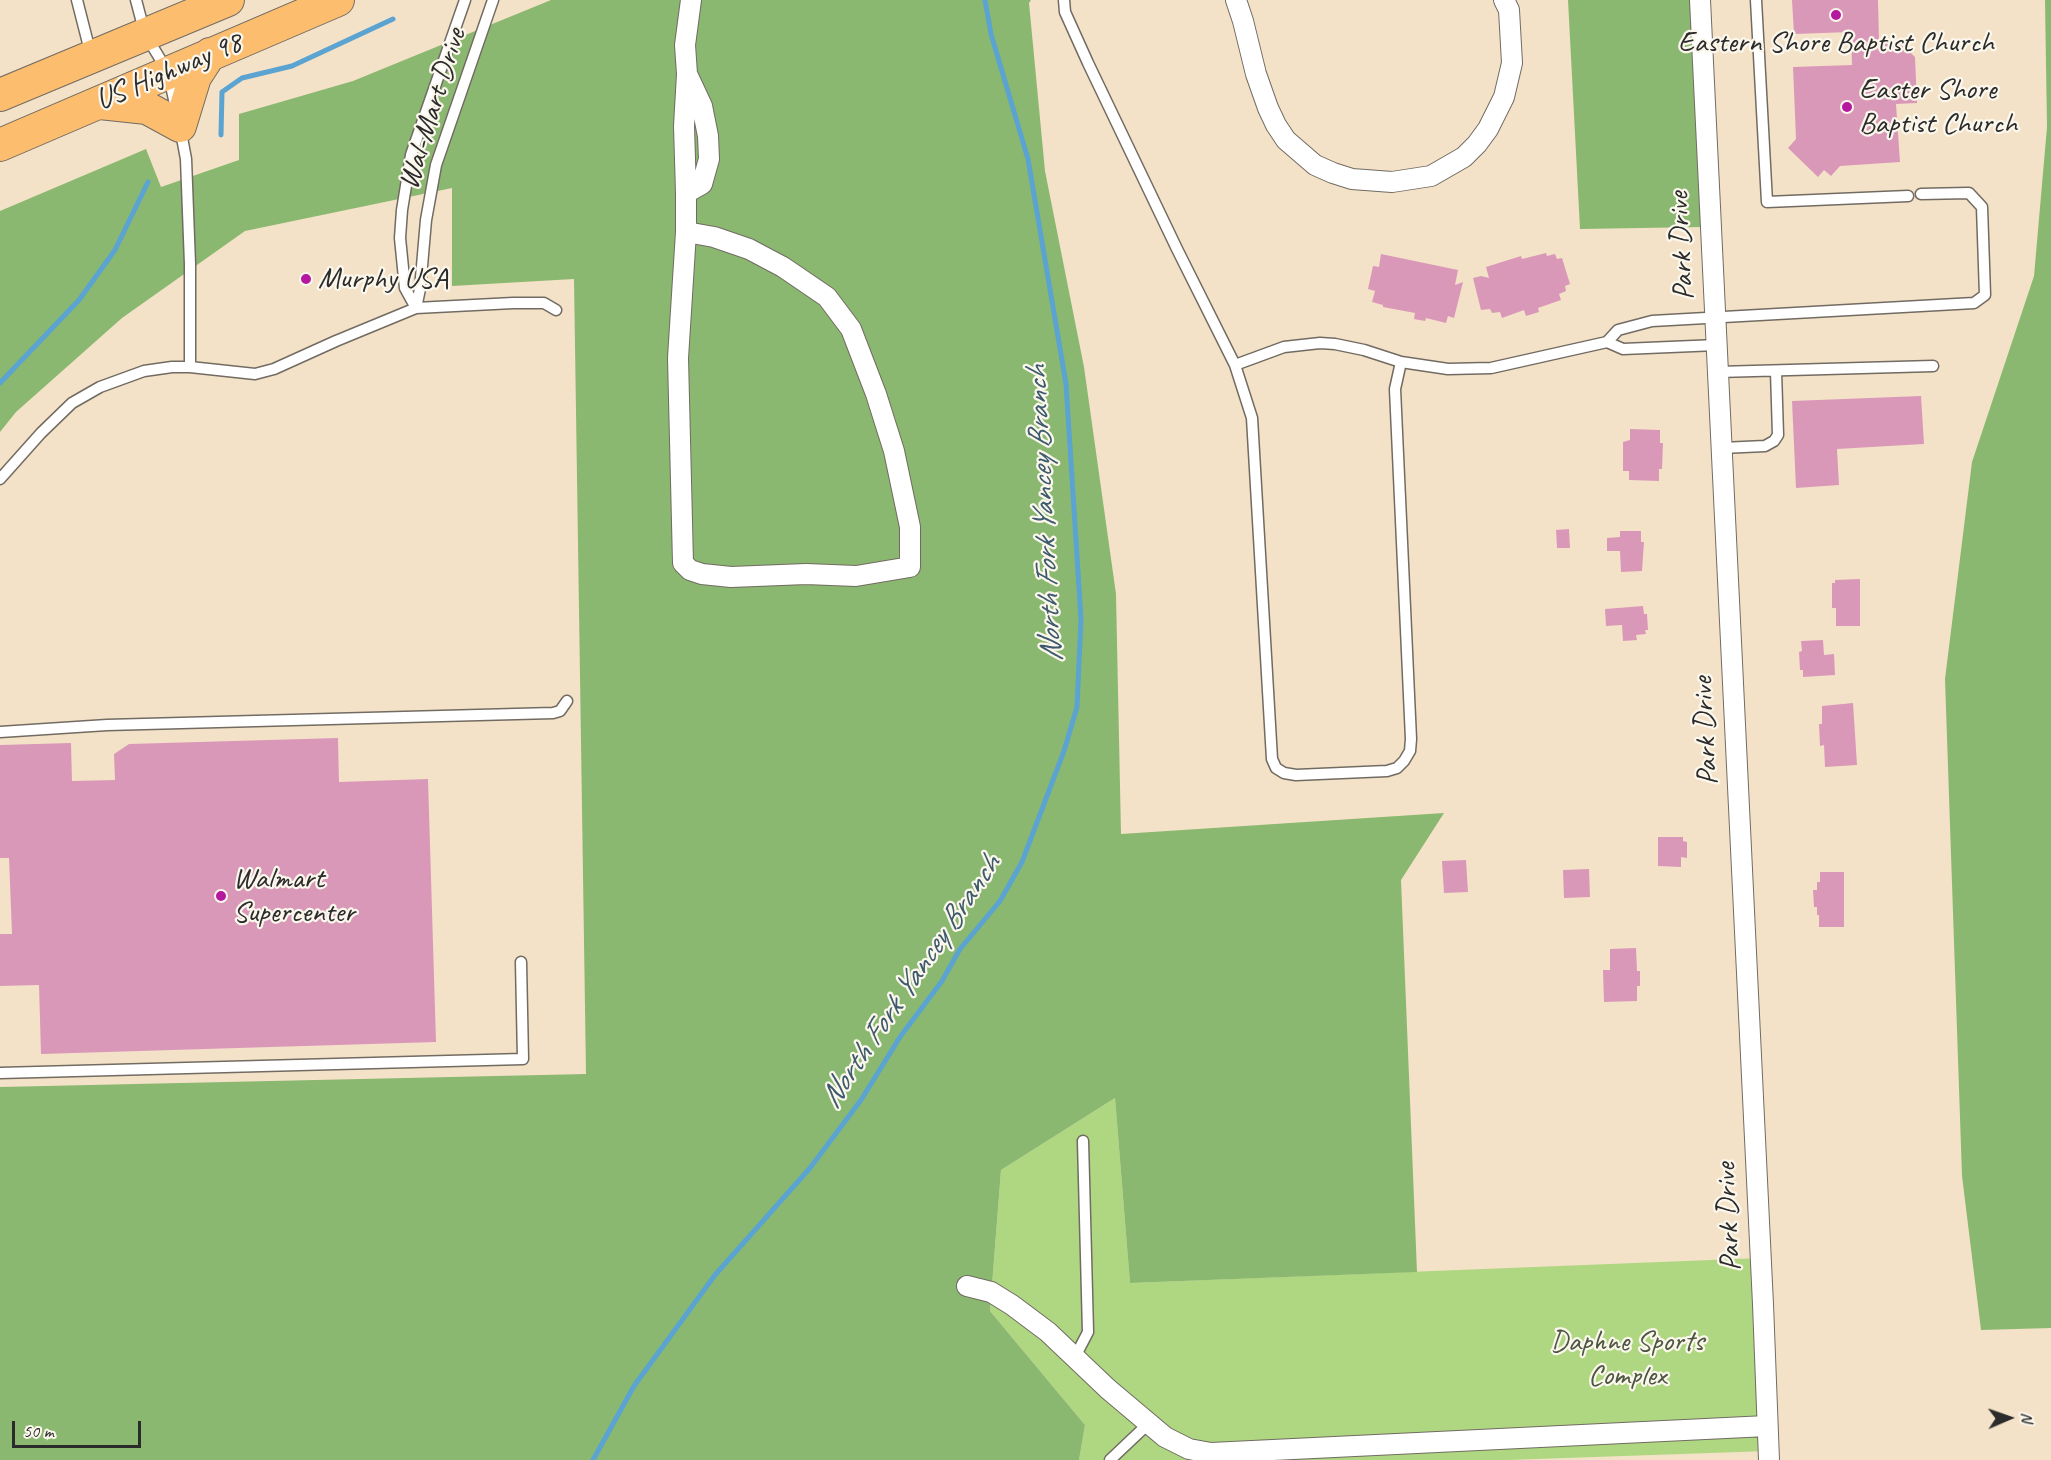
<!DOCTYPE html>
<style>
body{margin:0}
#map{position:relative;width:2051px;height:1460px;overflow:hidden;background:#f4e2c8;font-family:Caveat,sans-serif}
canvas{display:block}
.north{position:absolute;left:1979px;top:1388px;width:60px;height:60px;-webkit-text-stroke:4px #fbf7ec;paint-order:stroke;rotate:88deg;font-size:16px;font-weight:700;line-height:24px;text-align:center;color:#2b2b2b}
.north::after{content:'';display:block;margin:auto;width:21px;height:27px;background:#2b2b2b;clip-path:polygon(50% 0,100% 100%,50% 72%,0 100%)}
.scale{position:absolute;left:12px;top:1421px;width:129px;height:27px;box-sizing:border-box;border:3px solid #2b2b2b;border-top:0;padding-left:8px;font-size:18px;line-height:21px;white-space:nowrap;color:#2b2b2b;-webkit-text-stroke:4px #fbf7ec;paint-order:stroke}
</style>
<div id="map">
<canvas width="2051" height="1460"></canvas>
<div class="north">N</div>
<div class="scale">50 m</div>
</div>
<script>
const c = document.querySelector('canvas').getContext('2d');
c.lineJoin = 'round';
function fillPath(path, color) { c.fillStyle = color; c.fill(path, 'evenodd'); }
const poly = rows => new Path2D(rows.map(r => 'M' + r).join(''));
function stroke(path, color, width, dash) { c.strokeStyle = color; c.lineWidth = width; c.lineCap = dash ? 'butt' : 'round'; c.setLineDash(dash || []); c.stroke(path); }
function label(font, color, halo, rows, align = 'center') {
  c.font = font + ' Caveat,sans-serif'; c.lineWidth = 4.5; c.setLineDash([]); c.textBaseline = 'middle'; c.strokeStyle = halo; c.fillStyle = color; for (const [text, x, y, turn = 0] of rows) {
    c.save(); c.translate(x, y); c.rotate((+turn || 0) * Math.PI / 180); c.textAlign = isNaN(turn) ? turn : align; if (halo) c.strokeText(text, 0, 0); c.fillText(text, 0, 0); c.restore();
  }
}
fillPath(poly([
 [1115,1098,1130,1283,1761,1258,1768,1451,1508,1460,1079,1460,1085,1425,990,1311,1001,1170]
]), '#afd782');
fillPath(poly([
 [551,0,1031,0,1029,3,1045,171,1084,367,1116,594,1121,834,1444,813,1401,880,1417,1272,1130,1283,1115,1098,1001,1170,990,1311,1085,1425,1079,1460,0,1460,0,1087,586,1074,574,279,452,286,452,188,245,231,122,318,16,412,0,432,0,211,146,149,161,187,239,160,239,114,353,81],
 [1568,0,1693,0,1703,227,1580,229],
 [2045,0,2051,0,2051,1328,1981,1330,1962,1176,1945,679,1972,462,2034,276,2047,127]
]), '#8bb870');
stroke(poly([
 [221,135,222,92,242,78,292,66,393,19],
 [0,383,79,300,115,250,148,182],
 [593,1460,634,1386,715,1275,810,1168,861,1100,900,1037,942,981,960,949,1000,901,1022,862,1064,751,1077,707,1081,619,1066,384,1028,159,991,34,985,0]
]), '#5ba3d1', 5);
fillPath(poly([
 [1792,0,1878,0,1879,41,1898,41,1915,57,1917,103,1896,104,1900,162,1840,166,1831,176,1824,170,1818,177,1788,148,1796,139,1793,67,1852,65,1851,32,1794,34],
 [1546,253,1547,256,1555,254,1557,259,1562,258,1570,284,1565,286,1566,291,1559,294,1561,300,1538,308,1539,312,1526,316,1524,310,1502,318,1500,312,1492,313,1490,309,1481,310,1473,278,1481,276,1489,278,1486,267,1521,256,1522,259],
 [1381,254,1458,270,1455,285,1463,282,1454,318,1448,316,1446,323,1426,318,1425,321,1414,319,1415,313,1383,307,1383,305,1372,302,1375,291,1368,289,1373,266,1379,267],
 [1921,396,1924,444,1837,449,1839,485,1796,488,1792,401],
 [1630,429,1660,430,1660,443,1663,443,1662,469,1659,469,1659,481,1629,480,1629,471,1623,471,1623,442,1630,440],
 [1569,529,1570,548,1557,548,1556,530],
 [1620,531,1641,531,1641,542,1644,542,1642,571,1621,572,1620,551,1607,551,1607,538,1620,537],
 [1860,579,1860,626,1836,626,1836,608,1832,608,1832,583,1835,583,1835,580],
 [1643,606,1644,614,1647,614,1648,630,1645,630,1646,634,1636,635,1637,640,1623,641,1622,625,1606,626,1605,609],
 [1823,640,1824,655,1834,654,1835,675,1803,677,1803,670,1800,670,1799,652,1802,651,1801,641],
 [1853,703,1857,765,1825,767,1824,745,1820,746,1819,724,1822,724,1822,706],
 [338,738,339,782,428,779,436,1042,41,1054,39,985,0,986,0,934,12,934,9,858,0,858,0,745,71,743,72,781,115,780,114,754,129,744],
 [1658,837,1683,837,1683,841,1687,842,1687,858,1681,857,1681,867,1658,866],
 [1466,860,1468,892,1444,893,1442,861],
 [1589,869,1590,897,1564,898,1563,870],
 [1820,872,1844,872,1844,927,1819,927,1819,915,1817,915,1817,907,1814,907,1813,890,1817,890,1817,882,1820,882],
 [1636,948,1637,971,1640,971,1640,986,1637,986,1637,1001,1604,1002,1603,970,1610,970,1610,949]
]), '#da98b9');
const lane = poly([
 [77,0,91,55],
 [136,0,145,34,168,72,176,109],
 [1064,0,1065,12,1088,63,1177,249,1235,365,1252,418,1272,759,1276,768,1284,773,1296,775,1387,771,1397,768,1404,761,1410,751,1411,739,1395,389,1401,362,1364,350,1335,344,1320,343,1284,347,1235,365],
 [1756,0,1767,202,1908,196],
 [416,308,405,288,400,238,402,210,411,155,465,0],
 [416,308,420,289,426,220,436,165,493,0],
 [1607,342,1623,349,1717,345],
 [1401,362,1448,369,1491,368,1607,342,1618,330,1652,321,1974,303,1985,295,1982,207,1969,193,1921,194],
 [190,367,255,374,274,369,336,341,416,308,513,303,544,303,556,310],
 [1718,372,1933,366],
 [1722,448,1765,446,1774,441,1778,435,1776,371],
 [0,479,41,433,72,403,100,387,144,371,172,367,190,367,190,264,186,159,180,127],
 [0,732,107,725,553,713,560,711,567,701],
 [0,1073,523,1059,521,962],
 [1075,1357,1088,1332,1083,1141],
 [1110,1460,1148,1424]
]);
const street = poly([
 [1236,0,1243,21,1256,74,1268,108,1276,125,1286,140,1315,165,1333,173,1352,179,1392,182,1431,176,1464,157,1477,144,1488,129,1504,97,1512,63,1509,10,1504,0],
 [1700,0,1763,1304,1769,1460],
 [687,74,702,106,708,136,709,159,702,184,686,193,684,126,687,74],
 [687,74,685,45,691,0],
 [686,193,686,232,678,358,683,563,690,570,702,574,731,577,806,574,856,576,910,567,910,527,894,451,876,394,851,329,827,297,783,267,749,249,714,237,686,232],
 [967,1286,991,1292,1012,1305,1048,1332,1108,1389,1165,1437,1189,1449,1211,1453,1767,1426]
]);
const primary = poly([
 [0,95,228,0],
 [100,103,147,108,180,126,195,77,210,54],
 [0,145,338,0]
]);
stroke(lane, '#716b62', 13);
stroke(street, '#716b62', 22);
stroke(primary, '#716b62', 34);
stroke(lane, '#fff', 10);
stroke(street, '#fff', 20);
stroke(primary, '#fcbd6e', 32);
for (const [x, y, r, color] of [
 [1836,15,6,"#b5179e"],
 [1847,107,6,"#b5179e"],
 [306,279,6,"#b5179e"],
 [221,896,6,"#b5179e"]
]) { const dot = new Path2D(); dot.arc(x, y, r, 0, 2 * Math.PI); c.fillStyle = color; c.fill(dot); stroke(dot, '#fbf7ec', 2); }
label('30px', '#2b2b2b', '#fbf7ec', [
 ["Eastern Shore Baptist Church",1836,43,"center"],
 ["Easter Shore",1859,90],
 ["Baptist Church",1859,124],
 ["Murphy USA",318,279],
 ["Walmart",233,879],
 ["Supercenter",233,913]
], 'left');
label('30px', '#2b2b2b', '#fbf7ec', [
 ["US Highway 98",169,72,-23],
 ["Wal-Mart Drive",433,109,-73],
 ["Park Drive",1682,246,-93],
 ["Park Drive",1706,731,-93],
 ["Park Drive",1729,1217,-93]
]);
label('30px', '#4c5641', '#fbf7ec', [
 ["Daphne Sports",1627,1342],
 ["Complex",1627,1376]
]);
label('italic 32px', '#3e5b6d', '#fbf7ec', [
 ["North Fork Yancey Branch",1045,514,-93],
 ["North Fork Yancey Branch",911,982,-56]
]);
</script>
